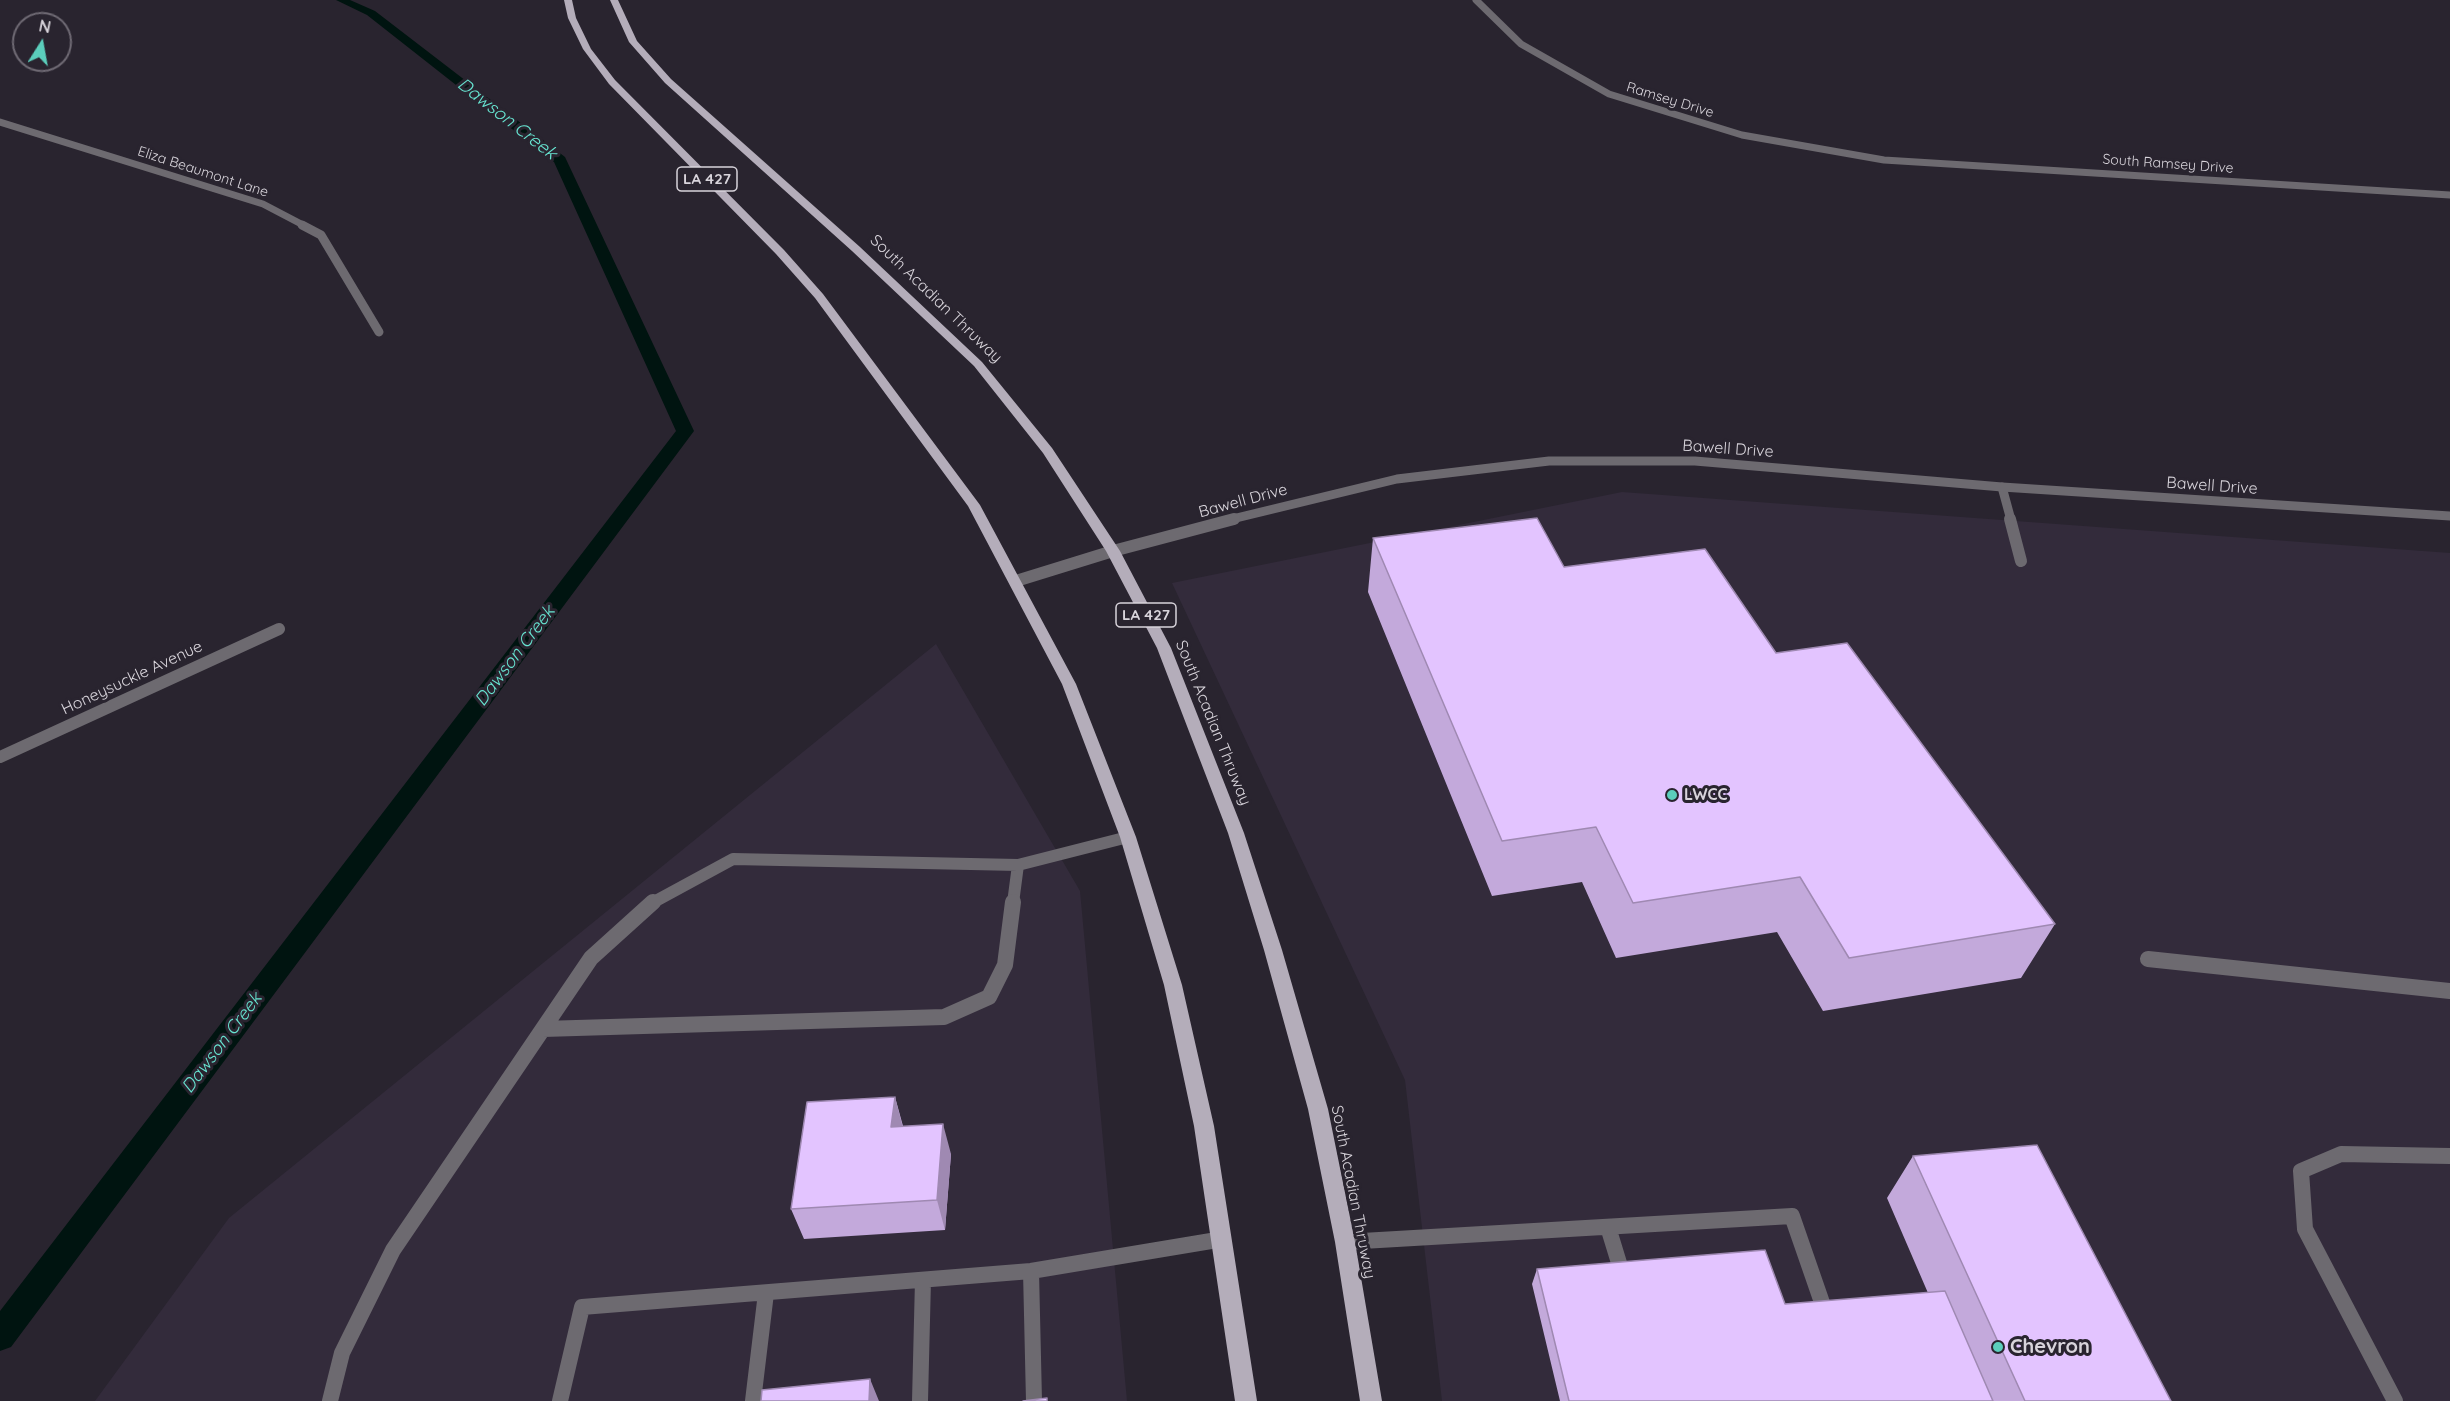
<!DOCTYPE html>
<style>
body{margin:0}
#map{position:relative;width:2450px;height:1401px;overflow:hidden;background:#29242f;font-family:Quicksand,sans-serif}
canvas{display:block}
.north{position:absolute;left:12px;top:12px;width:60px;height:60px;box-sizing:border-box;background:#29242f;border:2px solid #6f6a74;border-radius:50%;rotate:11deg;font-size:16px;font-weight:700;line-height:24px;text-align:center;color:#d8d4db}
.north::after{content:'';display:block;margin:auto;width:21px;height:27px;background:#5bcebc;clip-path:polygon(50% 0,100% 100%,50% 72%,0 100%)}
</style>
<div id="map">
<canvas width="2450" height="1401"></canvas>
<div class="north">N</div>
</div>
<script>
const c = document.querySelector('canvas').getContext('2d');
c.lineJoin = 'round';
function fillPath(path, color) { c.fillStyle = color; c.fill(path, 'evenodd'); }
const poly = rows => new Path2D(rows.map(r => 'M' + r).join(''));
function stroke(path, color, width, dash) { c.strokeStyle = color; c.lineWidth = width; c.lineCap = dash ? 'butt' : 'round'; c.setLineDash(dash || []); c.stroke(path); }
function label(font, color, halo, rows, align = 'center') {
  c.font = font + ' Quicksand,sans-serif'; c.lineWidth = 6; c.setLineDash([]); c.textBaseline = 'middle'; c.strokeStyle = halo; c.fillStyle = color; for (const [text, x, y, turn = 0] of rows) {
    c.save(); c.translate(x, y); c.rotate((+turn || 0) * Math.PI / 180); c.textAlign = isNaN(turn) ? turn : align; if (halo) c.strokeText(text, 0, 0); c.fillText(text, 0, 0); c.restore();
  }
}
fillPath(poly([
 [1622,492,2450,553,2450,1401,1442,1401,1405,1080,1172,583],
 [936,644,1080,891,1127,1401,95,1401,229,1218]
]), '#332b3b');
fillPath(poly([
 [336,0,350,0,375,11,565,157,694,431,11,1347,0,1351,0,1311,676,431,554,162,367,15,336,0]
]), '#001410');
stroke(poly([
 [2002,487,2011,520]
]), '#6d6a70', 9);
stroke(poly([
 [2010,519,2021,561],
 [652,903,733,859,1018,865,1128,837],
 [1013,903,1018,865]
]), '#6d6a70', 12);
stroke(poly([
 [2148,959,2450,991],
 [543,1029,944,1017,989,997,1005,965,1013,902],
 [1608,1227,1623,1276],
 [1345,1242,1792,1216,1827,1317],
 [1031,1271,1034,1401],
 [330,1401,342,1353,393,1250,591,958,653,902],
 [560,1401,582,1307,1031,1271,1223,1239],
 [753,1401,766,1293],
 [920,1401,923,1280],
 [2395,1401,2305,1229,2301,1171,2341,1154,2450,1156]
]), '#6d6a70', 16);
stroke(poly([
 [1476,0,1521,44,1609,94,1742,135,1884,160,2450,195],
 [0,122,263,204,305,226]
]), '#6d6a70', 7);
stroke(poly([
 [302,225,321,235,379,332]
]), '#6d6a70', 9);
stroke(poly([
 [0,757,279,629]
]), '#6d6a70', 12);
stroke(poly([
 [1228,520,1397,479,1549,461,1695,461,2002,487,2450,516]
]), '#6d6a70', 9);
stroke(poly([
 [1016,581,1113,551,1234,519]
]), '#6d6a70', 12);
fillPath(poly([
 [564,0,572,0,576,18,591,49,615,80,784,250,823,294,980,505,1076,684,1136,837,1182,985,1214,1126,1257,1401,1235,1401,1194,1126,1164,985,1120,837,1062,684,968,506,815,298,776,254,609,84,583,49,568,18,564,0],
 [610,0,618,0,637,41,671,79,860,247,982,362,1052,448,1120,551,1171,648,1244,833,1282,950,1328,1109,1355,1242,1382,1401,1360,1401,1335,1242,1308,1109,1264,950,1228,833,1157,648,1106,551,1043,453,974,366,852,251,665,83,629,42,610,0]
]), '#b4adba');
fillPath(poly([
 [1373,538,1564,567,1776,653,2055,924,2021,978,1823,1011,1777,932,1616,958,1582,882,1492,896,1368,592],
 [895,1097,903,1126,951,1154,945,1230,804,1239,791,1209],
 [1913,1156,2171,1401,1560,1401,1532,1284,1537,1269,1785,1304,1928,1293,1887,1198]
]), '#c3a9db');
fillPath(poly([
 [895,1097,903,1128,891,1127],
 [943,1124,951,1154,945,1230,937,1200],
 [870,1379,879,1401,869,1401]
]), '#9f89b2');
const building = poly([
 [1537,518,1564,567,1705,549,1776,653,1847,643,2055,924,1849,958,1800,877,1633,903,1596,827,1502,841,1373,538,1537,518],
 [895,1097,891,1127,943,1124,937,1200,791,1209,807,1102,895,1097],
 [2037,1145,2171,1401,2025,1401,1913,1156,2037,1145],
 [1765,1250,1785,1304,1945,1291,1993,1401,1569,1401,1537,1269,1765,1250],
 [870,1379,869,1401,761,1401,762,1390,870,1379],
 [1047,1398,1047,1401,1023,1401,1047,1398]
]);
fillPath(building, '#e3c4ff');
stroke(building, '#9f89b2', 1.5);
for (const [x, y, r, color] of [
 [1672,795,6,"#5bcebc"],
 [1998,1347,6,"#5bcebc"]
]) { const dot = new Path2D(); dot.arc(x, y, r, 0, 2 * Math.PI); c.fillStyle = color; c.fill(dot); stroke(dot, '#29242f', 2); }
label('14px', '#d8d4db', '#29242f', [
 ["Ramsey Drive",1670,100,17],
 ["South Ramsey Drive",2168,164,4],
 ["Eliza Beaumont Lane",203,172,18]
]);
for (const [x, y, w] of [
 [707,179,60],
 [1146,615,60]
]) { const box = new Path2D(); box.roundRect(x - w / 2, y - 12, w, 24, 4.5); c.fillStyle = '#29242f'; c.fill(box); stroke(box, '#d8d4db', 1.5); }
label('bold 15px', '#d8d4db', null, [
 ["LA 427",707,179],
 ["LA 427",1146,615]
]);
label('16px', '#d8d4db', '#29242f', [
 ["South Acadian Thruway",936,299,44],
 ["Bawell Drive",1728,449,4],
 ["Bawell Drive",2212,486,4],
 ["Bawell Drive",1243,501,-15],
 ["Honeysuckle Avenue",132,678,-25],
 ["South Acadian Thruway",1213,723,68],
 ["South Acadian Thruway",1353,1192,79]
]);
label('bold 16px', '#d8d4db', '#29242f', [
 ["LWCC",1684,795]
], 'left');
label('italic 18px', '#67e4d1', '#29242f', [
 ["Dawson Creek",507,119,38],
 ["Dawson Creek",515,656,-53],
 ["Dawson Creek",222,1043,-53]
]);
label('bold 20px', '#d8d4db', '#29242f', [
 ["Chevron",2010,1347]
], 'left');
</script>
